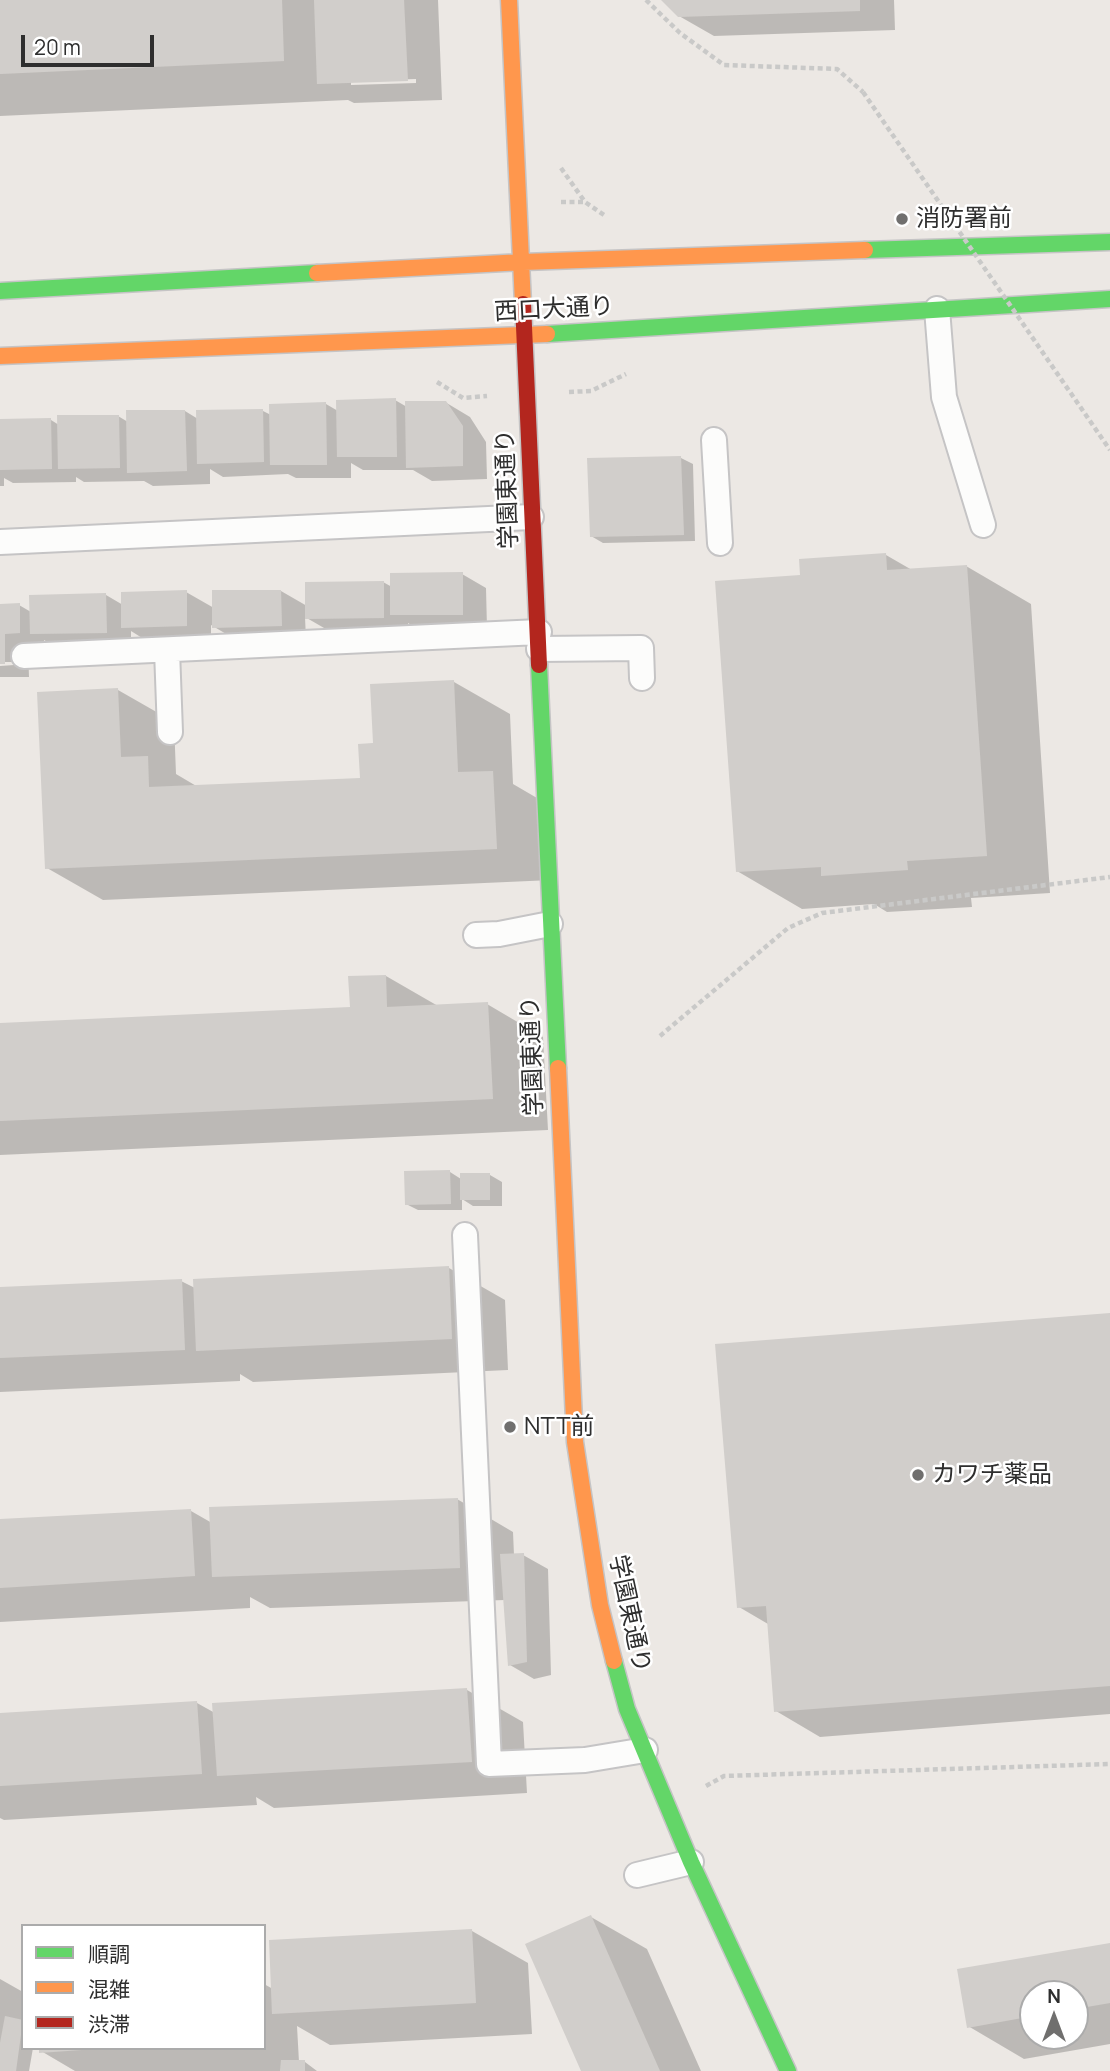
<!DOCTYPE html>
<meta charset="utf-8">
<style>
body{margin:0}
#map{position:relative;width:1110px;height:2071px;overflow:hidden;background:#ece8e4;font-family:Manrope,"Noto Sans JP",sans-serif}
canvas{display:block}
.legend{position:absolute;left:21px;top:1924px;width:245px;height:126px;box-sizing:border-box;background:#fff;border:2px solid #ababab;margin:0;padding:9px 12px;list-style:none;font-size:21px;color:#2e2e2e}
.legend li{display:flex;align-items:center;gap:14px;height:35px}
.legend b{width:35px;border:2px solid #ababab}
.north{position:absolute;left:1019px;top:1980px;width:70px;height:70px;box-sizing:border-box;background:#fff;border:2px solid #ababab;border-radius:50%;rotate:0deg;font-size:19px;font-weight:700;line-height:28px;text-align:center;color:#2e2e2e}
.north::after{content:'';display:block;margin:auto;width:24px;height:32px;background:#706f6e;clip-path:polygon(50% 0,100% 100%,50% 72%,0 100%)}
.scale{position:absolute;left:21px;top:35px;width:133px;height:32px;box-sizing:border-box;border:4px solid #2e2e2e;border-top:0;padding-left:9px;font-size:21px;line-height:24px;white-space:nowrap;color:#2e2e2e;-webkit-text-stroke:5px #fff;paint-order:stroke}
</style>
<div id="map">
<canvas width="1110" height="2071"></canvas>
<ul class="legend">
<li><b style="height:9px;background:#63d668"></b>順調</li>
<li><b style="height:9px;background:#ff974d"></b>混雑</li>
<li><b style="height:9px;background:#b3261e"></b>渋滞</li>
</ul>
<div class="north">N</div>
<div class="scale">20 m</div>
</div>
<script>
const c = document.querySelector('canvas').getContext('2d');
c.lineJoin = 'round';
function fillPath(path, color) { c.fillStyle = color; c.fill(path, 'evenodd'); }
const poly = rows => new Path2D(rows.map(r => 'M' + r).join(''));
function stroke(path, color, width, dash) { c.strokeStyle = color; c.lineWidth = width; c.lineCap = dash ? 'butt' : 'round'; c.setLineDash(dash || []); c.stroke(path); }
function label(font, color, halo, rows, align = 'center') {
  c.font = font + ' Manrope,"Noto Sans JP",sans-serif'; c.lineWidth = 5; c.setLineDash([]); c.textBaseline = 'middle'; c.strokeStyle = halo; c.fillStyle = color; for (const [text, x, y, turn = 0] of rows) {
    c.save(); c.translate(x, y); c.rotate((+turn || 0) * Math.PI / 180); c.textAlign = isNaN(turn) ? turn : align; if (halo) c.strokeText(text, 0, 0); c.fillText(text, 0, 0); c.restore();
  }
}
fillPath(poly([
 [0,0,438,0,442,100,354,103,348,100,0,116],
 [416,79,416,83,351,85,351,81],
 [663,0,894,0,895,30,714,36,679,16],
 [395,400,407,407,445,402,470,417,486,442,487,479,432,481,413,470,363,470,351,463,351,478,296,478,288,474,223,477,210,469,210,484,153,486,144,481,84,482,76,477,76,482,13,483,4,478,4,486,0,486,0,421,51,420,59,425,118,416,128,422,185,411,198,419,263,411,271,415,326,404,338,411],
 [681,458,693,464,695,541,603,543,591,536],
 [886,555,912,570,966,566,1031,604,1050,893,971,898,972,907,887,912,874,904,802,909,737,871,802,576],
 [462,574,486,588,487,628,416,628,408,623,408,631,331,632,305,617,306,639,238,641,211,625,211,639,147,641,131,631,131,646,56,647,44,640,44,646,28,647,29,677,0,677,0,666,14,665,14,662,0,662,0,606,19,605,31,612,106,595,123,605,186,592,214,608,281,591,307,606,383,582,392,587],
 [454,682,510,714,513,784,549,805,552,880,103,900,47,868,118,690,174,722,176,774,198,787,361,779,375,745],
 [386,976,438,1006,487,1004,543,1037,548,1130,0,1155,0,1025,352,1009],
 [450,1172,461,1179,490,1175,502,1182,502,1206,473,1206,462,1199,462,1210,418,1210,406,1204],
 [449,1268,505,1300,508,1370,253,1382,240,1374,240,1381,0,1392,0,1289,181,1281,195,1288],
 [1110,1315,1110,1714,820,1737,776,1711,768,1624,739,1607],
 [457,1499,513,1532,514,1555,523,1555,548,1569,551,1675,534,1679,510,1665,505,1600,270,1608,250,1597,250,1608,0,1622,0,1521,191,1511,212,1523],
 [467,1690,523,1722,527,1793,274,1808,256,1797,257,1805,4,1820,0,1818,0,1714,197,1703,215,1713],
 [591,1917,647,1949,701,2071,583,2071],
 [472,1931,528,1963,532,2034,330,2045,297,2026,299,2062,305,2062,317,2071,75,2071,41,2051,41,2048,264,2048,264,1984,273,1989],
 [1110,1945,1110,2044,1024,2059,968,2026],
 [1033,1994,1075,1994,1075,2036,1033,2036],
 [0,1979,23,1992,23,2048,33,2048,29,2071,0,2071]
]), '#0003');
fillPath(poly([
 [0,0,282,0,284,61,0,74],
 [314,0,404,0,408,81,317,84],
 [661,0,860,0,860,11,678,17],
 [396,398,397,457,337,457,336,400],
 [405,401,446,401,463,426,463,466,406,468],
 [326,402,327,465,270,465,269,404],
 [263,409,264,462,197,464,196,410],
 [126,410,185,410,187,471,127,473],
 [57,415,119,415,120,468,58,469],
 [51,418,52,469,0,470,0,419],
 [681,456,684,535,590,537,587,458],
 [886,553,887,570,967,565,987,856,907,861,908,870,821,876,821,867,736,872,715,581,800,575,799,559],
 [463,572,463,615,390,615,390,573],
 [384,581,384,618,305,619,305,582],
 [187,590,187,626,121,628,121,592],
 [212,590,281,590,282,626,212,628],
 [106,593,107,633,30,634,29,595],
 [20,603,20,633,5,634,5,664,0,664,0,604],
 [454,680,458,772,493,771,497,849,45,869,37,692,118,688,121,757,148,756,149,787,360,778,358,744,373,743,370,684],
 [386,975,387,1007,488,1002,493,1099,0,1121,0,1023,350,1007,348,976],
 [450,1170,451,1204,405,1205,404,1171],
 [460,1173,490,1173,490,1200,460,1200],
 [449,1266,452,1339,196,1351,193,1279],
 [182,1279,185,1350,0,1358,0,1287],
 [1110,1313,1110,1686,774,1712,766,1606,737,1608,715,1344],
 [458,1498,460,1568,212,1577,209,1507],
 [191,1509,195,1576,0,1588,0,1519],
 [524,1553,527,1662,508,1666,500,1554],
 [467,1688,472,1762,217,1776,212,1703],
 [197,1701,202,1774,0,1786,0,1713],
 [591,1915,660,2071,581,2071,525,1944],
 [472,1929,476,2003,272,2014,269,1940],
 [1110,1943,1110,2003,1075,2009,1075,1994,1033,1994,1033,2016,967,2028,957,1969],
 [5,2016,23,2020,16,2071,0,2071,0,2043],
 [39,2048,81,2048,81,2050,39,2053],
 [281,2060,305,2060,305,2071,280,2071]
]), '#d1cecb');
const lane = poly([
 [937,309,944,397,983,525],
 [714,440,720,543],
 [0,542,531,517],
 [539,649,641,648,642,678],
 [167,650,170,732],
 [24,656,539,632],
 [476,935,499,934,550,924],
 [465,1235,489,1764,585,1760,645,1750],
 [637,1875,691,1862]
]);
const fast = poly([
 [865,250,1110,242],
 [0,291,317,273],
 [547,334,1110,299],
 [539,665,558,1068],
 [614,1661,627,1709,691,1862,788,2071]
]);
const slow = poly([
 [509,0,523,304],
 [317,273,523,262,865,250],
 [0,356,547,334],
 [558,1068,575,1442,600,1605,614,1661]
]);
const jam = poly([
 [523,304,539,665]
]);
stroke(lane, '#c5c4c5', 28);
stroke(fast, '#c5c4c5', 19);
stroke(slow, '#c5c4c5', 19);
stroke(jam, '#c5c4c5', 19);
stroke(poly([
 [646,0,680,33,724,65,837,69,863,92],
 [561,168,585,202,604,215],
 [561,202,584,202],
 [437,382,463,398,487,396],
 [569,392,591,391,626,374],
 [660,1036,788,928,822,913,1110,877],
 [706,1786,724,1776,1110,1764]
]), '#c9c9c8', 4.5, [5, 3.5]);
stroke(lane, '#fcfcfb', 24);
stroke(fast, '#63d668', 16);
stroke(slow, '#ff974d', 16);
stroke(jam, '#b3261e', 16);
stroke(poly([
 [863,92,1110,450]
]), '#c9c9c8', 4.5, [5, 3.5]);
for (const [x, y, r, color] of [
 [902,219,7,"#706f6e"],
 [510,1427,7,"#706f6e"],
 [918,1475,7,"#706f6e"]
]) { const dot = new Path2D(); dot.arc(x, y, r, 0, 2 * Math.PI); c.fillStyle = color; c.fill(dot); stroke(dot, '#fff', 2.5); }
label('24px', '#2e2e2e', '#fff', [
 ["消防署前",916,219],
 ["NTT前",524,1427],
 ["カワチ薬品",932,1475]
], 'left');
label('24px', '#2e2e2e', '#fff', [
 ["西口大通り",554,310,-3],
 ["学園東通り",508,489,-92],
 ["学園東通り",533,1056,-92],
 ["学園東通り",629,1614,78]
]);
</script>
